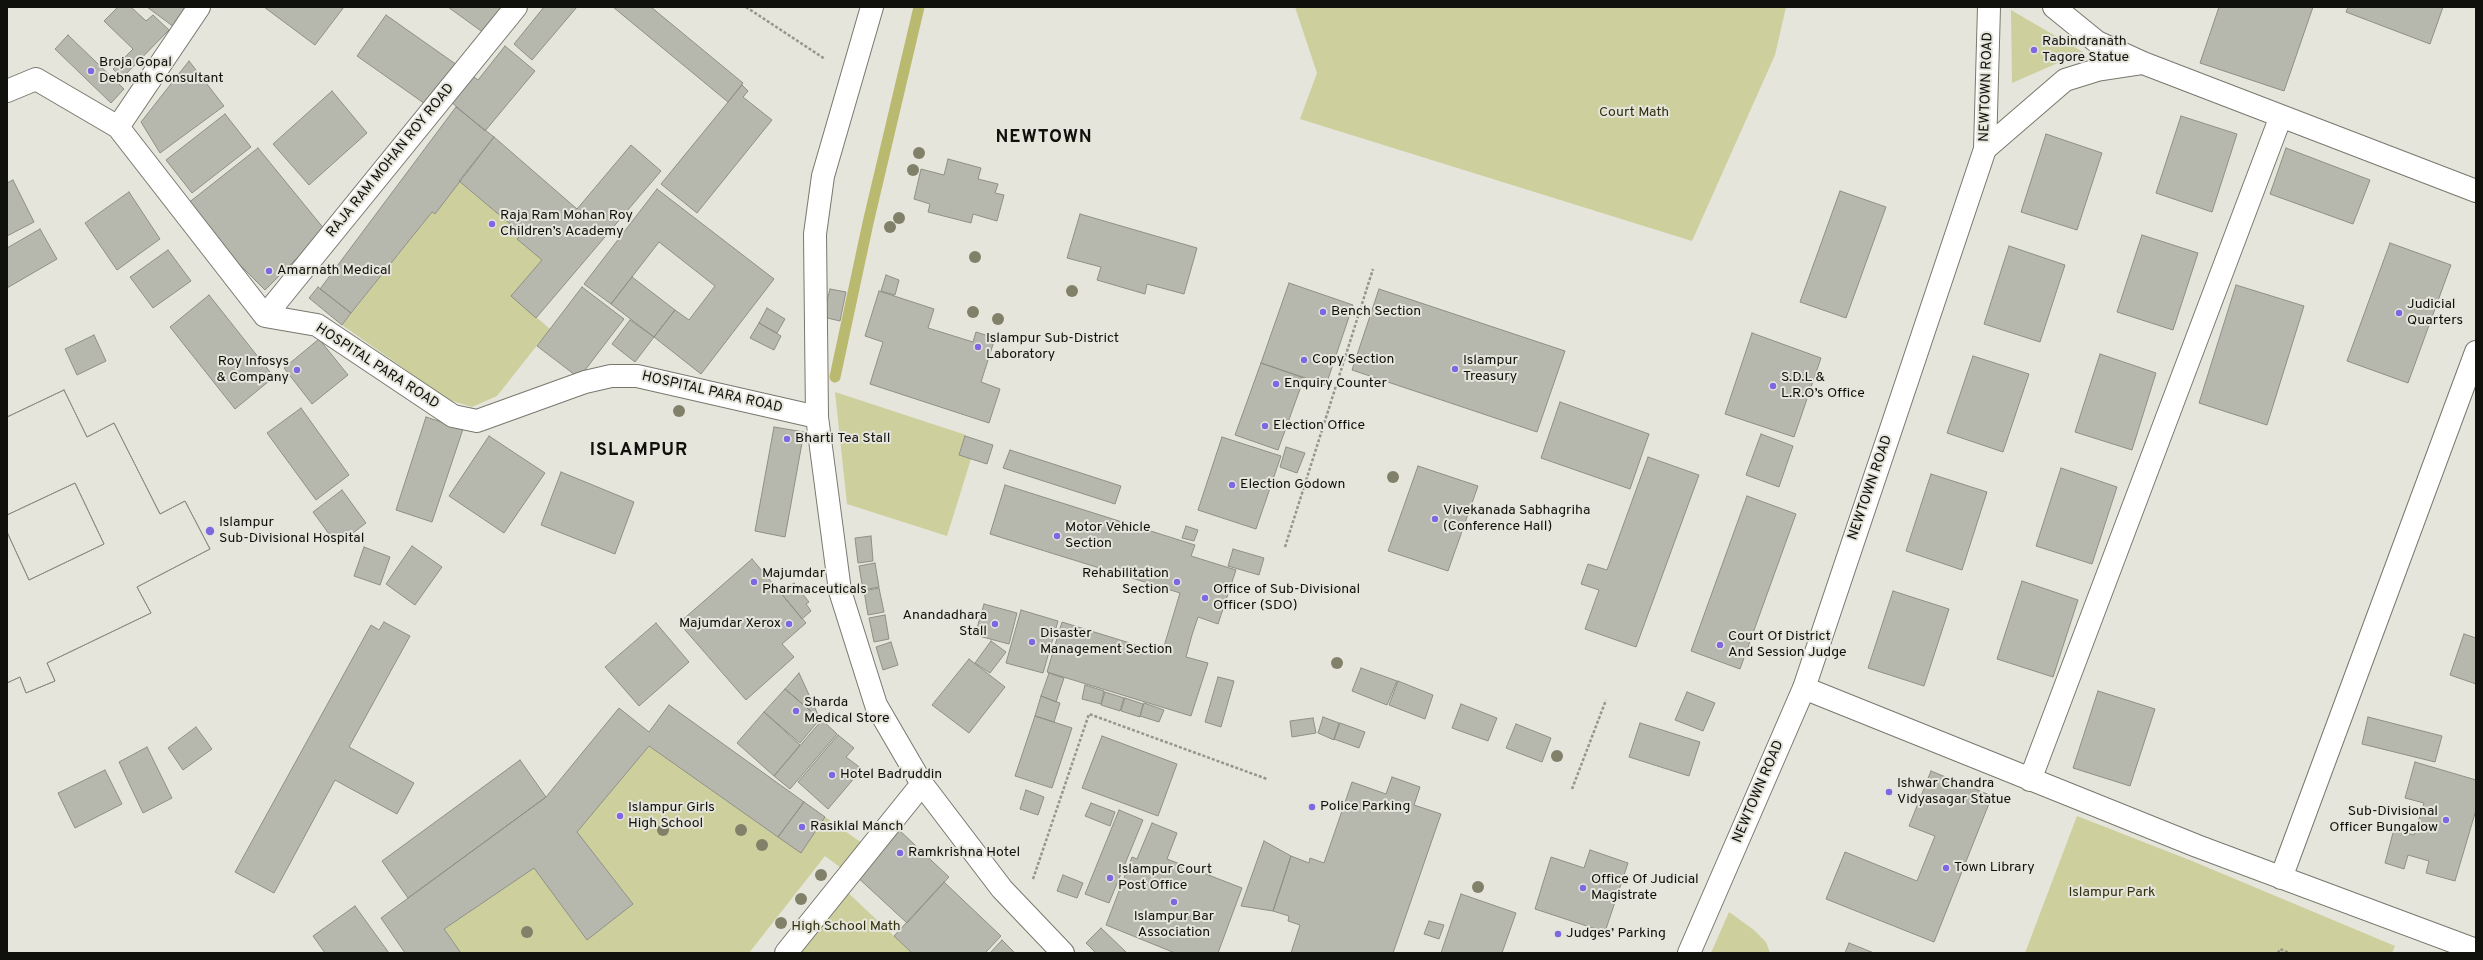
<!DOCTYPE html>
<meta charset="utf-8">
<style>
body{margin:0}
#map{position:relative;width:2483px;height:960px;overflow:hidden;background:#e5e5db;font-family:Overpass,sans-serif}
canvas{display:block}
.frame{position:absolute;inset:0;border:8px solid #10100c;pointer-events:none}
</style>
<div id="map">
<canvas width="2483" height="960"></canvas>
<div class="frame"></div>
</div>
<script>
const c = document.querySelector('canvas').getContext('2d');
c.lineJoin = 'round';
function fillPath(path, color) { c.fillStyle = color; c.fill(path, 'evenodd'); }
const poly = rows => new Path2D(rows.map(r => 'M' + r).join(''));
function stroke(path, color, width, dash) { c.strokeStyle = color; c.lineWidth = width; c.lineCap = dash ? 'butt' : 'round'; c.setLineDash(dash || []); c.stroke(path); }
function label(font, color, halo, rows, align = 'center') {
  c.font = font + ' Overpass,sans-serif'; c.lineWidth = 4; c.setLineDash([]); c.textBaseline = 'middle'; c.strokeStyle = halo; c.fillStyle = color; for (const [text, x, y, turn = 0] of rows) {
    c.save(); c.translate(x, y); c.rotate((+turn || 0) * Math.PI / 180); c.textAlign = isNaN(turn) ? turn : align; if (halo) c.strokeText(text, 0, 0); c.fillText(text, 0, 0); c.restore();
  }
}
fillPath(poly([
 [1295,7,1786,7,1775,55,1692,241,1300,119,1317,73],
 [2011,10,2083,52,2012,83],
 [459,181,522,234,517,239,542,260,512,296,550,329,497,396,472,407,449,400,342,325,432,212,435,214],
 [835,392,966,435,959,455,971,459,947,536,847,504],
 [649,746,778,837,804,802,862,843,841,868,825,856,749,953,461,953,444,929,534,868,587,940,633,904,577,832],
 [2077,816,2192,861,2395,946,2392,953,2025,953],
 [844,889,912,953,792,953],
 [1729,912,1754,930,1766,942,1770,953,1711,953]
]), '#cdcf9d');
stroke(poly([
 [835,377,868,223,919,7]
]), '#b9ba6f', 11);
const building = poly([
 [118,7,131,7,146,21,153,15,169,30,122,78,113,69,133,49,104,21,118,7],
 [147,7,186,7,174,27,147,7],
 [264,7,344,7,315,45,264,7],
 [448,7,510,7,488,36,448,7],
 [544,7,577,7,532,60,514,44,544,7],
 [613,7,651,7,743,83,728,102,613,7],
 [2219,7,2313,7,2284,91,2200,63,2219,7],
 [2348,7,2443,7,2430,44,2346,12,2348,7],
 [386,15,457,65,428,106,357,56,386,15],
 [68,35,124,89,111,103,55,49,68,35],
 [505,46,535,71,485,131,450,101,471,75,478,80,505,46],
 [189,61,224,106,160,153,141,122,189,61],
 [742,85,748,91,743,97,772,120,697,213,661,184,742,85],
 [332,91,367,133,309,185,273,144,332,91],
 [456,107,494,137,435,214,432,212,351,313,320,289,456,107],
 [225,114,251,147,192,193,166,160,225,114],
 [2181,116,2237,134,2212,212,2156,193,2181,116],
 [2046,134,2102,153,2077,230,2021,212,2046,134],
 [494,137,577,209,631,145,661,171,536,318,511,296,542,260,517,239,522,234,459,181,494,137],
 [258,148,325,230,265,290,228,253,187,204,258,148],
 [2286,148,2370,180,2353,224,2270,194,2286,148],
 [948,159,981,168,978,179,998,184,995,193,1004,195,997,221,973,214,971,223,928,212,930,204,914,199,921,169,944,175,948,159],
 [13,180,34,222,7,236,7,183,13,180],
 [657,189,774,279,701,374,654,337,675,310,689,320,715,286,659,242,611,304,584,284,657,189],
 [1840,191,1886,207,1846,318,1800,302,1840,191],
 [129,192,160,239,117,270,85,223,129,192],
 [1080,214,1197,248,1184,294,1147,284,1145,294,1097,280,1101,267,1067,258,1080,214],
 [40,229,57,259,7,288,7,248,40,229],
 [2142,235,2198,253,2173,330,2117,312,2142,235],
 [2390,243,2451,265,2408,383,2347,361,2390,243],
 [2009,246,2065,265,2040,342,1984,324,2009,246],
 [168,250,191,281,153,308,130,277,168,250],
 [886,275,899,280,895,295,881,291,886,275],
 [632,277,675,310,654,337,611,304,632,277],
 [1289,283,1353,305,1326,385,1261,363,1289,283],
 [2236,285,2304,306,2267,425,2199,403,2236,285],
 [318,287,351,313,342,325,309,298,318,287],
 [582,287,624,319,579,378,537,346,582,287],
 [830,289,846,292,840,321,823,317,830,289],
 [1379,289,1565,351,1537,432,1352,370,1379,289],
 [879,291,934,309,928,328,973,342,976,332,995,338,981,382,1000,389,989,423,870,384,883,342,865,336,879,291],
 [209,295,274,377,235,409,170,327,209,295],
 [767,308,785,319,777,333,759,323,767,308],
 [630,320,654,337,635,362,612,344,630,320],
 [759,323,781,336,774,350,750,338,759,323],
 [1752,333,1821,358,1794,437,1725,414,1752,333],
 [94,335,106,361,77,375,65,349,94,335],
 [319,339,348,375,312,404,284,368,319,339],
 [2100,354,2156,373,2132,450,2075,432,2100,354],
 [1973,356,2029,374,2003,452,1947,433,1973,356],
 [1261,363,1304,378,1278,450,1235,435,1261,363],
 [64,390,87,437,114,423,160,514,185,501,210,549,137,587,151,613,47,663,55,681,26,693,20,677,7,683,7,532,29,580,104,544,75,483,7,515,7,417,64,390],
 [64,390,87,437,114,423,160,514,185,501,210,549,137,587,151,613,47,663,55,681,26,693,20,677,7,683,7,532,29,580,104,544,75,483,7,515,7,417,64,390],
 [1560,402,1649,434,1630,489,1541,458,1560,402],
 [301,408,349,475,316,500,267,433,301,408],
 [426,417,463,429,432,522,396,510,426,417],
 [774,427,804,432,785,537,755,531,774,427],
 [1761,434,1793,446,1779,487,1746,475,1761,434],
 [489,436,545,473,504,533,449,496,489,436],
 [965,436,993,445,987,464,959,455,965,436],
 [1222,437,1281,456,1256,529,1198,510,1222,437],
 [1286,447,1305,453,1297,473,1280,467,1286,447],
 [1010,450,1121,486,1115,504,1003,468,1010,450],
 [1648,457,1699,475,1636,647,1585,629,1599,590,1581,584,1588,564,1607,570,1648,457],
 [1418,466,1478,486,1448,571,1388,551,1418,466],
 [2061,468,2117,487,2092,564,2036,546,2061,468],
 [561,472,634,502,615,554,541,525,561,472],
 [1931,474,1987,492,1962,570,1906,551,1931,474],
 [1005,485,1195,545,1191,556,1236,570,1218,624,1198,617,1192,635,1186,657,1208,663,1191,716,1047,672,1062,622,1162,653,1180,593,990,534,1005,485],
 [342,490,366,523,337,545,313,512,342,490],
 [1747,496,1796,514,1740,669,1691,651,1747,496],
 [1186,526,1198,530,1194,541,1182,538,1186,526],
 [871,536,873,561,858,563,855,538,871,536],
 [412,546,442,567,415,605,386,584,412,546],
 [364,547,390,557,380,585,354,576,364,547],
 [1233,549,1264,558,1259,575,1228,566,1233,549],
 [752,559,806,623,782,644,794,657,746,700,679,623,752,559],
 [875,563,879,587,863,590,859,566,875,563],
 [2022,581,2078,600,2053,677,1997,659,2022,581],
 [794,583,809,602,806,604,811,611,802,619,781,593,794,583],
 [879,588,884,612,868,615,864,591,879,588],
 [1893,591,1949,609,1924,686,1868,668,1893,591],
 [984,604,1017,613,1009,644,975,635,984,604],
 [1021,610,1058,621,1043,673,1006,663,1021,610],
 [885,615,889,639,874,642,869,618,885,615],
 [384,622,410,636,349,747,414,783,397,814,335,780,274,893,235,872,371,625,379,630,384,622],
 [656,623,689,662,639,706,605,667,656,623],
 [2464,634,2476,638,2476,684,2450,675,2464,634],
 [991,641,1006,652,990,673,975,663,991,641],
 [891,642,898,665,883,670,876,647,891,642],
 [969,659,1005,687,969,733,932,705,969,659],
 [1361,668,1397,681,1387,705,1352,691,1361,668],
 [799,673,820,719,785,689,799,673],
 [1049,673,1064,678,1056,702,1041,696,1049,673],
 [1218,677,1234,681,1221,727,1205,722,1218,677],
 [1398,681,1433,695,1425,719,1389,705,1398,681],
 [1085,685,1104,691,1101,704,1082,699,1085,685],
 [785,689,820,719,800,743,764,712,785,689],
 [2098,691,2155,709,2130,786,2073,768,2098,691],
 [1105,692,1124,698,1120,711,1101,705,1105,692],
 [1687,692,1715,703,1703,731,1675,720,1687,692],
 [1041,696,1060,703,1054,722,1035,716,1041,696],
 [1125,698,1143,704,1140,717,1121,711,1125,698],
 [1144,703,1164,710,1159,722,1140,716,1144,703],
 [1461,704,1497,718,1488,741,1452,728,1461,704],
 [669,705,804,802,778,837,649,746,577,832,633,904,587,940,534,868,444,929,461,953,405,953,381,918,546,797,619,708,649,732,669,705],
 [764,712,800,745,774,776,737,743,764,712],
 [1035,716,1072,728,1052,788,1015,776,1035,716],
 [1323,717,1339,723,1334,740,1318,733,1323,717],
 [2368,717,2442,736,2435,762,2362,744,2368,717],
 [1313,718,1316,733,1292,737,1290,721,1313,718],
 [822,720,837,734,790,789,774,776,822,720],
 [1340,723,1365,732,1359,748,1334,739,1340,723],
 [1640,723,1700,742,1689,776,1629,757,1640,723],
 [1516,724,1551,738,1542,762,1506,748,1516,724],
 [196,727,212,749,183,770,168,748,196,727],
 [838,735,854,748,846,757,862,769,828,809,798,782,838,735],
 [1102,736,1177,764,1158,816,1082,788,1102,736],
 [147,747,172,798,143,813,119,762,147,747],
 [520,760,546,797,408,898,382,861,520,760],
 [2415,762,2476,780,2476,810,2455,881,2426,873,2429,861,2408,855,2404,869,2385,863,2394,829,2414,835,2424,803,2405,798,2415,762],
 [105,770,122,804,75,828,58,793,105,770],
 [1931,771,1992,796,1934,942,1826,899,1845,852,1917,881,1935,836,1909,826,1931,771],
 [1392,777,1420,787,1414,805,1441,814,1393,953,1291,953,1300,925,1288,921,1289,916,1273,911,1291,856,1309,863,1310,858,1324,863,1352,782,1386,794,1392,777],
 [1026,790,1044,797,1038,815,1020,809,1026,790],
 [804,802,825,817,801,853,778,837,804,802],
 [1091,803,1115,812,1110,826,1085,816,1091,803],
 [1119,810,1143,820,1109,903,1085,894,1119,810],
 [1152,823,1177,833,1167,859,1242,888,1218,953,1175,953,1106,925,1132,857,1137,859,1152,823],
 [898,829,949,877,907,923,855,875,898,829],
 [1264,841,1291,856,1273,911,1241,906,1264,841],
 [1590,850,1628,863,1605,932,1535,909,1551,857,1584,868,1590,850],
 [1063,875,1083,883,1077,898,1057,891,1063,875],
 [944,882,1001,936,985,953,912,953,894,936,944,882],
 [1461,894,1516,913,1502,953,1441,953,1461,894],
 [355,906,389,953,325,953,313,936,355,906],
 [1429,921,1444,925,1439,939,1424,934,1429,921],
 [1101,928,1126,952,1124,953,1096,953,1086,943,1101,928],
 [1002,940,1015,953,990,953,1002,940],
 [1849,943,1874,953,1845,953,1849,943]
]);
fillPath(building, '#b6b7ad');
stroke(building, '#8f8f86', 1);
const street = poly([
 [872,7,823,176,815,234,817,417,840,591,876,705,922,784,1002,889,1063,953],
 [2054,7,2097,42,2143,63,2476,191],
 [7,91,36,79,118,127,265,316,317,325,453,416,477,421,585,382,611,376,637,376,817,417],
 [118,127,199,7],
 [1985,149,2065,80,2097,70,2143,63],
 [265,316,516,7],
 [1804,688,2197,846,2476,950],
 [2030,780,2281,116],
 [2281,878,2476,352],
 [786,953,922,784]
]);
const secondary = poly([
 [1689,953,1804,688,1985,149,1989,7]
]);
stroke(street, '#78786f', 24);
stroke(secondary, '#78786f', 24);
stroke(poly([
 [746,7,825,59],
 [1285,547,1373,269],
 [1572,789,1606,700],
 [1033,879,1089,714,1267,779],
 [2278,953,2280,949,2289,953]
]), '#96968e', 2.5, [3, 2]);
stroke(street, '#fff', 22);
stroke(secondary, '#fff', 22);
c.fillStyle = '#81816a';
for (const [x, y] of [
 [919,153],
 [913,170],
 [899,218],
 [890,227],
 [975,257],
 [1072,291],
 [973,312],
 [998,319],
 [679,411],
 [1393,477],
 [1337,663],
 [1557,756],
 [663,830],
 [741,830],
 [762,845],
 [821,875],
 [1478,887],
 [801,899],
 [781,923],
 [527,932]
]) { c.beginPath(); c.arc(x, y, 6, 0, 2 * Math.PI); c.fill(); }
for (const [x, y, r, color] of [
 [2034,50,4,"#7f67e2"],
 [91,71,4,"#7f67e2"],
 [492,224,4,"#7f67e2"],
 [269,271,4,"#7f67e2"],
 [1323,312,4,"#7f67e2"],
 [2399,313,4,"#7f67e2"],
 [978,347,4,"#7f67e2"],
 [1304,360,4,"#7f67e2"],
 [1455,369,4,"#7f67e2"],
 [297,370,4,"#7f67e2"],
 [1276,384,4,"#7f67e2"],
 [1773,386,4,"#7f67e2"],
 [1265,426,4,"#7f67e2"],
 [787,439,4,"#7f67e2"],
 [1232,485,4,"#7f67e2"],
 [1435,519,4,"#7f67e2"],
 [210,531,5,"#7f67e2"],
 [1057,536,4,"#7f67e2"],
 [754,582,4,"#7f67e2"],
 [1177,582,4,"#7f67e2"],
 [1205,598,4,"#7f67e2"],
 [789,624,4,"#7f67e2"],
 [995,624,4,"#7f67e2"],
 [1032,642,4,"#7f67e2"],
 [1720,645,4,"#7f67e2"],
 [796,711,4,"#7f67e2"],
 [832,775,4,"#7f67e2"],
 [1889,792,4,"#7f67e2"],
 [1312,807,4,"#7f67e2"],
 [620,816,4,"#7f67e2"],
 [2446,820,4,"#7f67e2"],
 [802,827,4,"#7f67e2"],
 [900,853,4,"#7f67e2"],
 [1946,868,4,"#7f67e2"],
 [1110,878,4,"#7f67e2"],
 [1583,888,4,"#7f67e2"],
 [1174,902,4,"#7f67e2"],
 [1558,934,4,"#7f67e2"]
]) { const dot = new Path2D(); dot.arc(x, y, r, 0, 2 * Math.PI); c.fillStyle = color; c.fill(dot); stroke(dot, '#e5e5db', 1.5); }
label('14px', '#10100c', '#e5e5db', [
 ["Rabindranath",2042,42],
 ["Tagore Statue",2042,58],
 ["Broja Gopal",99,63],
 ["Debnath Consultant",99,79],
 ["Raja Ram Mohan Roy",500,216],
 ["Children’s Academy",500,232],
 ["Amarnath Medical",277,271],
 ["Judicial",2407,305],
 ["Quarters",2407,321],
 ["Bench Section",1331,312],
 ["Islampur Sub-District",986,339],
 ["Laboratory",986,355],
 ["Copy Section",1312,360],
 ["Islampur",1463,361],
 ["Treasury",1463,377],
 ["Roy Infosys",289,362,"right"],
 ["& Company",289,378,"right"],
 ["S.D.L &",1781,378],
 ["L.R.O’s Office",1781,394],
 ["Enquiry Counter",1284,384],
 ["Election Office",1273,426],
 ["Bharti Tea Stall",795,439],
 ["Election Godown",1240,485],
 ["Vivekanada Sabhagriha",1443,511],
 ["(Conference Hall)",1443,527],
 ["Islampur",219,523],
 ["Sub-Divisional Hospital",219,539],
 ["Motor Vehicle",1065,528],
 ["Section",1065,544],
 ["Majumdar",762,574],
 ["Pharmaceuticals",762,590],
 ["Rehabilitation",1169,574,"right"],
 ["Section",1169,590,"right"],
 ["Office of Sub-Divisional",1213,590],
 ["Officer (SDO)",1213,606],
 ["Anandadhara",987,616,"right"],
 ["Stall",987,632,"right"],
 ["Majumdar Xerox",781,624,"right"],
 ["Disaster",1040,634],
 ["Management Section",1040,650],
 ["Court Of District",1728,637],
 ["And Session Judge",1728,653],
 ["Sharda",804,703],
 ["Medical Store",804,719],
 ["Hotel Badruddin",840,775],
 ["Ishwar Chandra",1897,784],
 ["Vidyasagar Statue",1897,800],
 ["Police Parking",1320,807],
 ["Islampur Girls",628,808],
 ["High School",628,824],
 ["Sub-Divisional",2438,812,"right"],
 ["Officer Bungalow",2438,828,"right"],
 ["Rasiklal Manch",810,827],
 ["Ramkrishna Hotel",908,853],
 ["Town Library",1954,868],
 ["Islampur Court",1118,870],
 ["Post Office",1118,886],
 ["Office Of Judicial",1591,880],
 ["Magistrate",1591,896],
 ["Islampur Bar",1174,917,"center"],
 ["Association",1174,933,"center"],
 ["Judges’ Parking",1566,934]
], 'left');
label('14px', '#10100c', '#e5e5db', [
 ["NEWTOWN ROAD",1987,87,-88],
 ["RAJA RAM MOHAN ROY ROAD",391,161,-51],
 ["HOSPITAL PARA ROAD",377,367,33],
 ["HOSPITAL PARA ROAD",712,393,13],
 ["NEWTOWN ROAD",1871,488,-71],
 ["NEWTOWN ROAD",1759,792,-67]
]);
label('14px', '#30300e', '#e5e5db', [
 ["Court Math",1634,113],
 ["Islampur Park",2112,893],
 ["High School Math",846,927]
]);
c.letterSpacing = '1px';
label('bold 18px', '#10100c', '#e5e5db', [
 ["NEWTOWN",1044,138],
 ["ISLAMPUR",639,451]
]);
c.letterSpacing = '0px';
</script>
